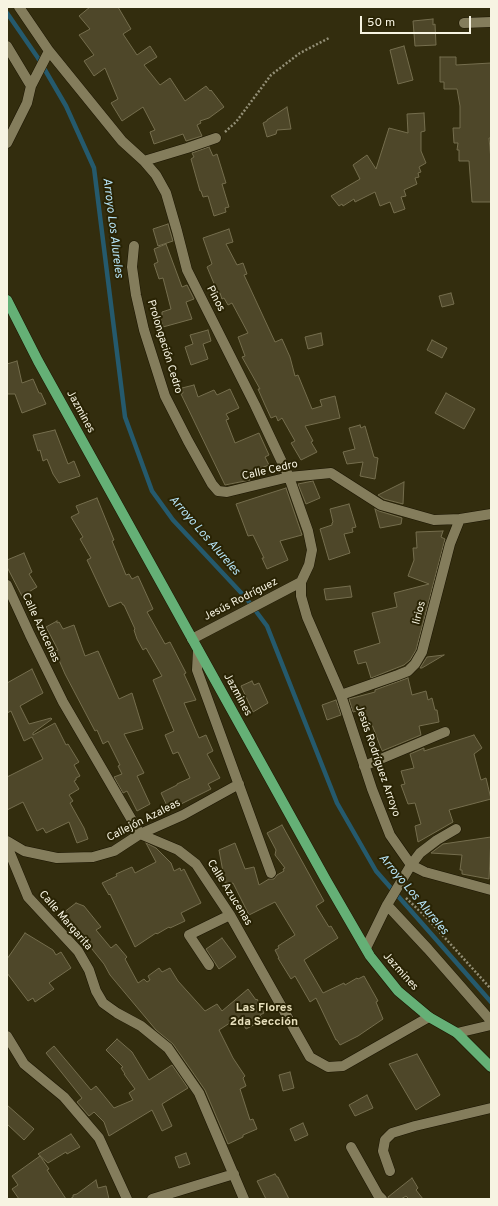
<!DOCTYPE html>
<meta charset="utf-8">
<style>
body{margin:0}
#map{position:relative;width:498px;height:1206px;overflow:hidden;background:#332d0e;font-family:Overpass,sans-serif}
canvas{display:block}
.frame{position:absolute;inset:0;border:8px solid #f7f4e2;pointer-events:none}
.scale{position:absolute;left:360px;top:16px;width:111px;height:18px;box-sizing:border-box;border:2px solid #f7f4e2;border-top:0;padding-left:5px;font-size:12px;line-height:14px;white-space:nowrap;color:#f7f4e2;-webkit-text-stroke:3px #292304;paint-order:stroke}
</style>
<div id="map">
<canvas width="498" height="1206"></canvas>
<div class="frame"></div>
<div class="scale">50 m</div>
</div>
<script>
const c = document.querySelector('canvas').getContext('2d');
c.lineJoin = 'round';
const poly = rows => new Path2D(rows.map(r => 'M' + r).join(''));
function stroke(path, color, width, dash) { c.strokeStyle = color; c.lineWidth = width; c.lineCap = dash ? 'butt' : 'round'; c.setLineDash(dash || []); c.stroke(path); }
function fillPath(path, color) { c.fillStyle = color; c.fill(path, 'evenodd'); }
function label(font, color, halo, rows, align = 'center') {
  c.font = font + ' Overpass,sans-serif'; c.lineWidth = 4; c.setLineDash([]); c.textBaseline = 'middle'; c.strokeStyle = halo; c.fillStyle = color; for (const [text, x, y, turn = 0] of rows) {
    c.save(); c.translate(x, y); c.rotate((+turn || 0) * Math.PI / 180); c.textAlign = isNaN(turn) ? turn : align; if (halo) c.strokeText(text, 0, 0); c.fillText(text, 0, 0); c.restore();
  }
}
stroke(poly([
 [7,13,38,58,66,106,94,168,125,417,152,491,173,520,246,598,267,626,337,803,376,871,491,1002]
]), '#255a6d', 4.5);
const building = poly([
 [90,7,118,7,131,29,123,34,137,55,150,46,157,57,144,65,160,85,170,78,185,101,206,86,210,91,211,90,224,107,209,118,200,121,201,123,197,125,202,136,186,141,183,134,154,144,150,132,155,130,143,107,122,121,111,103,118,99,105,68,94,76,84,61,94,55,79,35,90,29,79,16,90,7],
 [433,19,433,25,435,24,436,45,415,46,413,21,433,19],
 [404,46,413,80,398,84,390,50,404,46],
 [440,57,456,57,456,65,491,63,491,138,489,138,491,160,491,202,472,202,469,161,459,161,459,150,457,150,458,143,454,143,453,128,460,128,460,106,457,89,444,89,444,82,440,82,440,57],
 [287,107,291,129,277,130,276,134,267,137,263,123,267,121,267,120,287,107],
 [424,113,425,131,421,132,421,151,426,163,419,167,421,172,418,173,419,177,415,178,417,184,404,190,406,196,401,197,405,209,394,213,390,202,380,206,375,192,355,202,354,199,343,206,342,204,339,206,331,196,360,179,353,165,367,155,376,169,389,128,408,133,407,114,424,113],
 [209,147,213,156,217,154,226,183,222,184,229,207,225,208,226,212,214,216,208,196,203,197,201,191,200,191,191,159,194,157,192,153,209,147],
 [168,224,173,241,158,246,153,229,168,224],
 [229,229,233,242,226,244,237,265,243,263,247,274,244,275,275,342,282,339,290,357,295,376,298,375,312,409,322,406,320,400,335,396,340,418,305,426,313,441,311,442,317,452,301,460,291,443,295,441,282,418,278,421,276,416,271,418,265,405,258,389,260,389,242,357,245,356,238,337,248,333,232,303,228,305,224,298,222,299,220,293,218,293,207,267,212,264,203,238,229,229],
 [166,244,182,287,187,285,194,299,186,302,192,319,163,327,160,316,162,315,162,312,171,309,163,278,159,279,154,264,158,262,154,249,166,244],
 [451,293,454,304,442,307,439,296,451,293],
 [208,330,211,341,203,344,208,359,191,365,185,347,193,344,190,335,208,330],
 [321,333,323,345,308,349,305,337,321,333],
 [432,340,447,348,442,358,427,350,432,340],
 [17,361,22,383,33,379,39,393,41,393,46,404,22,413,15,394,7,394,7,364,17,361],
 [194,385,198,397,214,390,217,395,230,389,239,408,226,414,229,419,226,420,235,443,259,433,269,455,265,457,269,465,253,471,253,472,248,476,250,480,225,485,181,394,183,393,182,388,194,385],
 [446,393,475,409,464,429,435,413,446,393],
 [360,425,361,428,365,426,374,457,378,458,375,479,360,476,363,462,347,464,343,452,355,449,349,428,360,425],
 [55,430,68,464,74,461,80,476,59,483,53,474,47,459,43,461,40,450,38,451,33,435,55,430],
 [313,481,320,498,306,504,298,484,313,481],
 [404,482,403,504,384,499,378,495,404,482],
 [286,488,302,535,280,541,288,560,267,569,262,558,264,558,253,535,248,536,236,504,286,488],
 [97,498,114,540,112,541,126,575,129,574,132,579,138,576,153,609,147,612,165,644,170,642,186,673,184,674,196,700,184,703,199,738,206,735,213,751,207,754,220,778,208,784,211,789,169,810,161,793,177,785,177,784,190,778,178,752,173,754,165,735,174,731,153,680,162,676,146,648,143,650,137,639,134,630,135,629,124,605,123,605,121,602,109,607,87,560,91,558,80,539,83,537,71,517,79,513,76,506,97,498],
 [349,504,356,527,352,528,353,532,344,534,350,553,329,560,320,529,332,525,332,523,333,522,330,509,349,504],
 [375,509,379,511,402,518,401,524,380,528,375,509],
 [443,531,441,537,445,539,416,650,410,660,404,665,371,678,366,662,358,664,354,651,380,643,372,613,397,607,394,593,429,584,408,576,414,560,413,548,417,548,416,532,443,531],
 [24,553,32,572,29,574,37,587,22,596,7,567,7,560,24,553],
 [350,586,352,597,326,600,324,589,350,586],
 [57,621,57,623,59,622,63,629,74,625,85,656,98,651,119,699,132,693,143,729,124,734,144,773,137,776,150,804,137,811,127,791,123,793,114,777,122,774,118,766,120,765,108,741,103,744,97,730,95,731,65,674,55,651,58,650,46,627,57,621],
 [444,655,422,668,420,668,427,657,444,655],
 [32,669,43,693,20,706,29,724,51,718,52,719,33,733,33,735,55,723,66,745,68,744,79,762,74,765,80,776,76,778,76,780,74,781,79,789,69,795,73,801,70,803,84,828,88,839,77,843,69,822,46,833,43,828,37,831,23,802,7,810,7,777,43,759,32,737,24,741,11,711,7,713,7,683,32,669],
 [408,678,412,695,426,691,428,700,432,698,435,710,437,710,439,722,419,726,421,735,382,751,371,722,367,723,363,709,353,712,349,699,375,692,375,690,408,678],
 [252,681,254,685,259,683,268,703,253,712,241,686,252,681],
 [336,700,341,715,327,720,322,705,336,700],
 [474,735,482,748,474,754,481,780,486,778,491,799,449,810,453,822,418,842,415,826,421,824,415,803,408,804,401,785,405,784,401,771,414,768,410,754,424,748,424,751,474,735],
 [282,825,324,901,316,906,329,927,331,926,338,938,304,960,323,993,344,983,345,985,357,978,358,979,364,976,378,1001,376,1002,383,1019,358,1036,340,1045,337,1040,336,1040,316,998,310,1002,295,976,291,979,278,958,279,958,275,950,279,948,278,946,295,935,275,902,249,915,233,883,227,885,227,882,225,883,219,850,235,843,245,869,254,867,259,885,269,879,274,879,277,875,284,871,283,869,285,868,275,855,276,850,267,833,282,825],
 [491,837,489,879,462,874,462,870,460,870,462,855,431,853,443,844,491,837],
 [146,843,156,848,171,863,174,871,180,868,181,871,184,869,201,903,181,913,185,921,170,928,169,927,157,934,156,933,135,947,110,894,109,895,102,883,117,876,116,874,132,867,135,873,156,862,146,843],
 [76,903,84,906,101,927,96,930,111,948,116,944,127,957,125,959,138,983,144,979,147,982,150,980,148,976,159,968,162,972,170,968,178,981,205,1011,217,1004,222,1011,248,989,256,1000,257,999,264,1013,260,1015,263,1020,246,1029,239,1017,219,1030,233,1058,245,1076,243,1078,246,1086,240,1089,250,1120,253,1119,257,1129,243,1135,243,1137,228,1144,205,1090,173,1044,156,1030,110,975,104,964,63,913,76,903],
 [25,933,53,950,56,955,61,952,71,968,49,983,54,989,35,1002,33,998,28,1001,7,973,7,959,25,933],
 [222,938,236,957,219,969,206,949,222,938],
 [117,1039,132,1052,149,1080,172,1065,188,1088,162,1104,172,1126,162,1131,152,1110,109,1136,104,1122,94,1112,89,1116,77,1102,82,1098,46,1053,54,1046,91,1090,96,1086,114,1108,133,1100,129,1093,135,1089,124,1074,125,1074,121,1068,123,1067,106,1050,117,1039],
 [417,1054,440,1095,416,1110,389,1064,417,1054],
 [290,1072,294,1088,283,1091,279,1075,290,1072],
 [367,1095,373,1108,355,1116,349,1105,367,1095],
 [7,1105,34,1129,24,1140,7,1124,7,1105],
 [303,1123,308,1135,295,1141,290,1129,303,1123],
 [71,1134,80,1147,67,1154,66,1152,48,1163,38,1154,71,1134],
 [186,1153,190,1164,179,1168,175,1157,186,1153],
 [40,1156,49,1169,47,1170,66,1199,19,1199,12,1189,18,1185,12,1176,40,1156],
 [275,1174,277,1177,278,1177,289,1199,266,1199,257,1181,275,1174],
 [412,1178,418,1188,416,1190,423,1199,409,1199,406,1196,401,1199,388,1199,388,1197,412,1178],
 [96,1180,98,1188,106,1186,109,1199,70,1199,73,1197,73,1195,77,1194,96,1180]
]);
fillPath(building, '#4e4729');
stroke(building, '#756e4e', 1);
const minor = poly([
 [19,7,49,51,122,141,144,161,156,175,166,193,177,231,187,270,255,405,289,477,308,531,312,550,309,565,301,582,301,596,307,617,341,695,372,789,390,835,411,865,425,872,491,890],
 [464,23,491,22],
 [7,46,31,86],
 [7,143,27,103,31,86,49,51],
 [144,161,187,148,216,138],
 [134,246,132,267,136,295,144,330,165,396,188,441,212,484,218,491,227,492,289,477,331,473,381,505,434,520,460,519],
 [7,585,30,635,63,702,140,834,178,850,196,864,230,915,310,1057,328,1067,343,1066,429,1017],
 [192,639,301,582],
 [198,650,197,670,271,873],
 [341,695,398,675,408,671,415,664,422,652,450,544,460,519,491,514],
 [364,766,445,732],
 [7,841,24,851,57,858,93,857,114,851,140,834,183,815,239,784],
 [7,846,28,897,78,951,89,970,96,991,103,1003,117,1013,141,1026,168,1048,199,1093,244,1199],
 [387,905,428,949,491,1021],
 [366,948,387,905,411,865,420,853,437,840,456,829],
 [209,965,189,935,230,915],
 [457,1033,491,1025],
 [7,1036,24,1064,64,1097,99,1138,127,1199],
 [351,1147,378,1195,382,1199],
 [390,1171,383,1151,385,1140,392,1133,415,1126,491,1108],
 [152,1199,234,1174]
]);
const major = poly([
 [7,300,38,361,326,880,370,956,398,991,429,1017,457,1033,491,1067]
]);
stroke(minor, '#1b1500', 11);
stroke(major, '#1b1500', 11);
stroke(poly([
 [225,132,236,122,271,75,300,53,329,38],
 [406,898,427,918,491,989]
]), '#938f76', 2.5, [2, 2]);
stroke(minor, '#847d5c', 10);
stroke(major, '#65b076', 10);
label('11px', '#f7f4e2', '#292304', [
 ["Pinos",215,299,63],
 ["Prolongación Cedro",164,347,73],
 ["Jazmines",80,412,61],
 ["Calle Cedro",270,471,-13],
 ["Jesús Rodríguez",241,600,-27],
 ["lirios",420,613,-75],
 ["Calle Azucenas",40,628,65],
 ["Jazmines",237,695,61],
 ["Jesús Rodríguez Arroyo",377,761,71],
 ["Callejón Azaleas",144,821,-27],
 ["Calle Azucenas",229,893,58],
 ["Calle Margarita",65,921,49],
 ["Jazmines",400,972,48]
]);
label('italic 12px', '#b7e5f8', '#292304', [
 ["Arroyo Los Alureles",112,228,83],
 ["Arroyo Los Alureles",204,536,49],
 ["Arroyo Los Alureles",413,895,50]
]);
label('bold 12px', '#e8e0bd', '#292304', [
 ["Las Flores",264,1009],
 ["2da Sección",264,1023]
]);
</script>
